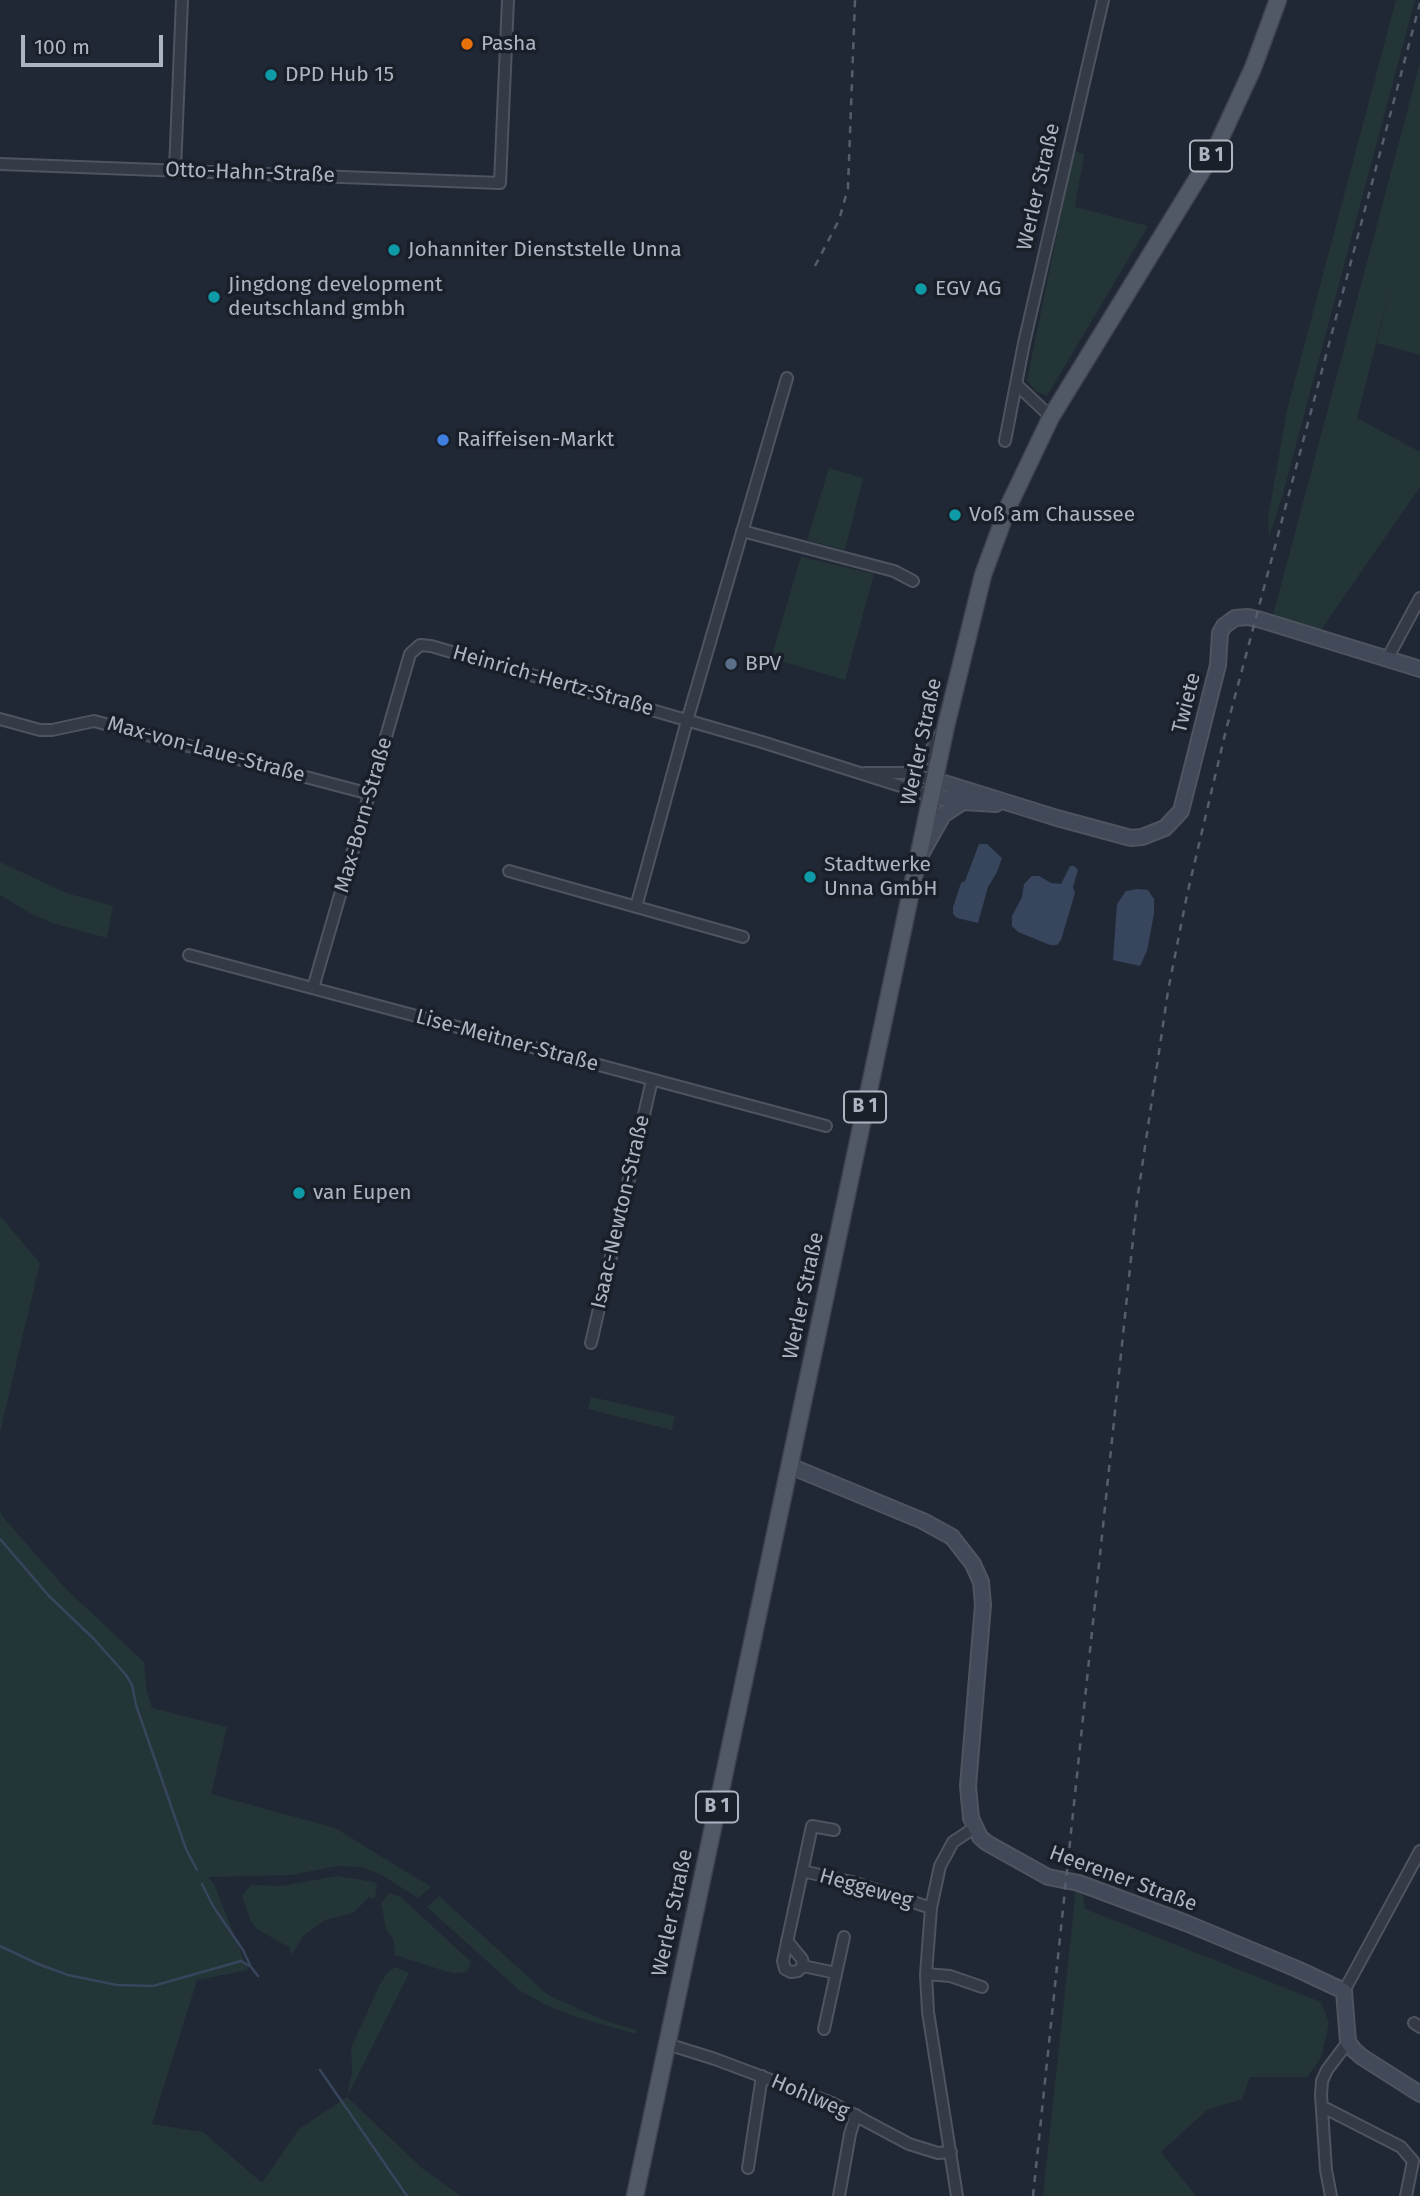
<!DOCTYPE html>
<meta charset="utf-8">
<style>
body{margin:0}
#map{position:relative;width:1420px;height:2196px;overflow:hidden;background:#212835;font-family:"Fira Sans",sans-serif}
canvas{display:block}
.scale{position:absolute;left:21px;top:35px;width:142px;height:32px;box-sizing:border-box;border:4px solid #aeb5c2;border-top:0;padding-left:9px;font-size:21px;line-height:24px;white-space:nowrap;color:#aeb5c2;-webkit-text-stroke:5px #1a202a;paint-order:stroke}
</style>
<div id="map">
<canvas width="1420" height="2196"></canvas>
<div class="scale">100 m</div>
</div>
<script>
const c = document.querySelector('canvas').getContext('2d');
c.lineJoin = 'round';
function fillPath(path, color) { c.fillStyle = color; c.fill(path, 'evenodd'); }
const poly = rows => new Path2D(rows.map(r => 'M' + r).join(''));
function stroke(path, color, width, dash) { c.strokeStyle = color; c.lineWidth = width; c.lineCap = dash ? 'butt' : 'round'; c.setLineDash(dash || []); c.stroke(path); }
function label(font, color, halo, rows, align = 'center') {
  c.font = font + ' "Fira Sans",sans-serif'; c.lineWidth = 7; c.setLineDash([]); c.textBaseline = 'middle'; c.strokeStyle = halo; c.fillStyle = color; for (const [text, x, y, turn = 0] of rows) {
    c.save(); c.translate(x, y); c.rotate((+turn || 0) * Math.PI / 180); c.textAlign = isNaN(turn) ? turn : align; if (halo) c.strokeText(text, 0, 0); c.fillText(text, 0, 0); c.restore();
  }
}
fillPath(poly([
 [1396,0,1415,0,1282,497,1269,537,1268,518,1287,410],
 [1420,63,1420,355,1377,343,1390,289,1357,418,1420,452,1420,487,1316,637,1271,623],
 [1074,151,1084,154,1075,207,1148,226,1047,396,1035,391,1027,380],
 [829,468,863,478,845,550,807,540],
 [801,557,874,574,845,680,771,658],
 [0,862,66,893,113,906,107,938,52,923,30,913,0,895],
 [0,1216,40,1263,0,1432],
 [591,1397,675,1416,672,1430,588,1409],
 [0,1509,2,1516,67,1590,144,1662,147,1692,152,1708,227,1727,211,1794,335,1828,431,1887,418,1898,382,1875,362,1867,338,1866,291,1875,208,1877,214,1884,248,1970,197,1980,152,2124,203,2132,262,2183,299,2129,347,2097,352,2072,351,2048,379,1986,387,1973,396,1967,409,1973,347,2097,423,2169,461,2196,0,2196],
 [337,1876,374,1882,377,1885,375,1897,373,1899,369,1897,353,1913,325,1920,303,1936,291,1956,290,1948,257,1929,251,1921,242,1896,251,1885,282,1886],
 [1074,1886,1082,1889,1085,1909,1321,2002,1329,2023,1321,2058,1307,2077,1250,2077,1242,2099,1207,2110,1161,2152,1196,2196,1043,2196,1075,1898],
 [390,1893,401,1897,471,1962,467,1972,454,1973,445,1971,395,1955,394,1940,386,1929,381,1903],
 [439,1896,548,1995,603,2020,636,2030,636,2034,576,2017,544,2004,519,1990,427,1907]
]), '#243537');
fillPath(poly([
 [979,844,987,844,1002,858,997,872,988,887,978,923,957,918,953,914,953,907,961,883,965,881],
 [1070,866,1074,866,1078,870,1073,887,1075,893,1061,940,1057,945,1050,945,1018,932,1012,926,1012,916,1022,897,1024,884,1032,876,1039,876,1051,883,1061,884],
 [1138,889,1148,890,1154,899,1154,914,1147,951,1140,966,1113,960,1117,904,1126,891]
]), '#37455d');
stroke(poly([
 [0,1539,49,1596,94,1639,126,1675,132,1685,136,1705,186,1849,197,1870],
 [202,1884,213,1906,243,1950,250,1965],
 [0,1946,38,1964,68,1975,117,1985,153,1986,241,1961,251,1967,258,1976],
 [320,2070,407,2196]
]), '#37455d', 2.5);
const street = poly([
 [0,164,500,183,508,0],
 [175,170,182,0],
 [1016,384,1051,417],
 [1005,441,1024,343,1103,0],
 [742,531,894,571,913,581],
 [1387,659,1420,598],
 [0,719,40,730,52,730,94,721,370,794],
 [865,773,905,773,935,780],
 [905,773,926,758,942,732],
 [509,871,743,937],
 [636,907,687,721,787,378],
 [189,955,826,1126],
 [313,988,410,654,420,645,431,646,762,742,932,796],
 [591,1343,652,1080],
 [834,1830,812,1826,783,1961,785,1969,791,1972,798,1971,803,1966,836,1973],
 [802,1871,852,1882,931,1908],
 [787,1941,802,1959,803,1966],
 [926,1974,950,1976,982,1987],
 [1344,1991,1420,1851],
 [1414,2023,1420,2027],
 [824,2029,844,1937],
 [667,2044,715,2059,832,2103,909,2144,938,2153,951,2152],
 [1323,2107,1401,2147,1413,2161,1406,2196],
 [748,2168,762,2076],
 [839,2196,850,2134,856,2115],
 [957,2196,928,2012,926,1974,931,1908,940,1866,953,1842,974,1828],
 [1331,2196,1326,2170,1321,2095,1322,2081,1327,2070,1348,2042]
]);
const secondary = poly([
 [935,780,1057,818,1131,838,1142,837,1165,828,1181,811,1218,665,1220,633,1224,626,1235,618,1248,617,1261,620,1420,669],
 [932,796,963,802,996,804],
 [920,856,943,815,963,802],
 [790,1466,923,1521,952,1537,973,1564,981,1582,983,1605,968,1786,971,1818,980,1837,987,1843,1048,1877,1079,1883,1186,1923,1297,1969,1344,1991,1348,2042,1354,2050,1362,2057,1420,2094]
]);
const primary = poly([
 [635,2196,946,726,983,575,1008,507,1051,417,1216,148,1253,68,1278,0]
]);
stroke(street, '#4f5560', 14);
stroke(secondary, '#4f5560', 18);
stroke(primary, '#3e444f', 19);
stroke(street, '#343a46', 10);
stroke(secondary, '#424958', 14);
stroke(primary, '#525966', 16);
stroke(poly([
 [815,266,839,220,848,188,855,0],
 [1033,2196,1137,1201,1168,991,1187,895,1226,730,1420,3]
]), '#565e6d', 2.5, [7, 7]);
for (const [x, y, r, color] of [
 [467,44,7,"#e8710a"],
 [271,75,7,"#0f9aa8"],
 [394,250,7,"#0f9aa8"],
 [921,289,7,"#0f9aa8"],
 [214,297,7,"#0f9aa8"],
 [443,440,7,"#3f7fe0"],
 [955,515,7,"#0f9aa8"],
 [731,664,7,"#5c6f8a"],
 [810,877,7,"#0f9aa8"],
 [299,1193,7,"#0f9aa8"]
]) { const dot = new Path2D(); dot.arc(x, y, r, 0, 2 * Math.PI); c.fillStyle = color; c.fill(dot); stroke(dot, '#1a202a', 2.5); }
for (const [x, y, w] of [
 [1211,156,42],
 [865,1107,42],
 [717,1807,42]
]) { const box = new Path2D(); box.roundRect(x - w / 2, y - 15.5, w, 31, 5); c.fillStyle = '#1a202a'; c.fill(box); stroke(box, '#aeb5c2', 2); }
label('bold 19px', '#aeb5c2', null, [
 ["B 1",1211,156],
 ["B 1",865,1107],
 ["B 1",717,1807]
]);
label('21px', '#aeb5c2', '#1a202a', [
 ["Pasha",481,44],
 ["DPD Hub 15",285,75],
 ["Johanniter Dienststelle Unna",408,250],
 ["Jingdong development",228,285],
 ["deutschland gmbh",228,309],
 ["EGV AG",935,289],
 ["Raiffeisen-Markt",457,440],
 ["Voß am Chaussee",969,515],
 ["BPV",745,664],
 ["Stadtwerke",824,865],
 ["Unna GmbH",824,889],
 ["van Eupen",313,1193]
], 'left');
label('21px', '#aeb5c2', '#1a202a', [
 ["Otto-Hahn-Straße",250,173,2],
 ["Werler Straße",1039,187,-77],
 ["Heinrich-Hertz-Straße",553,681,16],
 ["Twiete",1187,703,-76],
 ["Werler Straße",922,742,-78],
 ["Max-von-Laue-Straße",206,750,15],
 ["Max-Born-Straße",364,815,-74],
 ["Lise-Meitner-Straße",507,1041,15],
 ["Isaac-Newton-Straße",621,1212,-77],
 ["Werler Straße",804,1296,-78],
 ["Heerener Straße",1123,1879,20],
 ["Heggeweg",866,1889,16],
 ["Werler Straße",673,1913,-78],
 ["Hohlweg",810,2097,23]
]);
</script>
